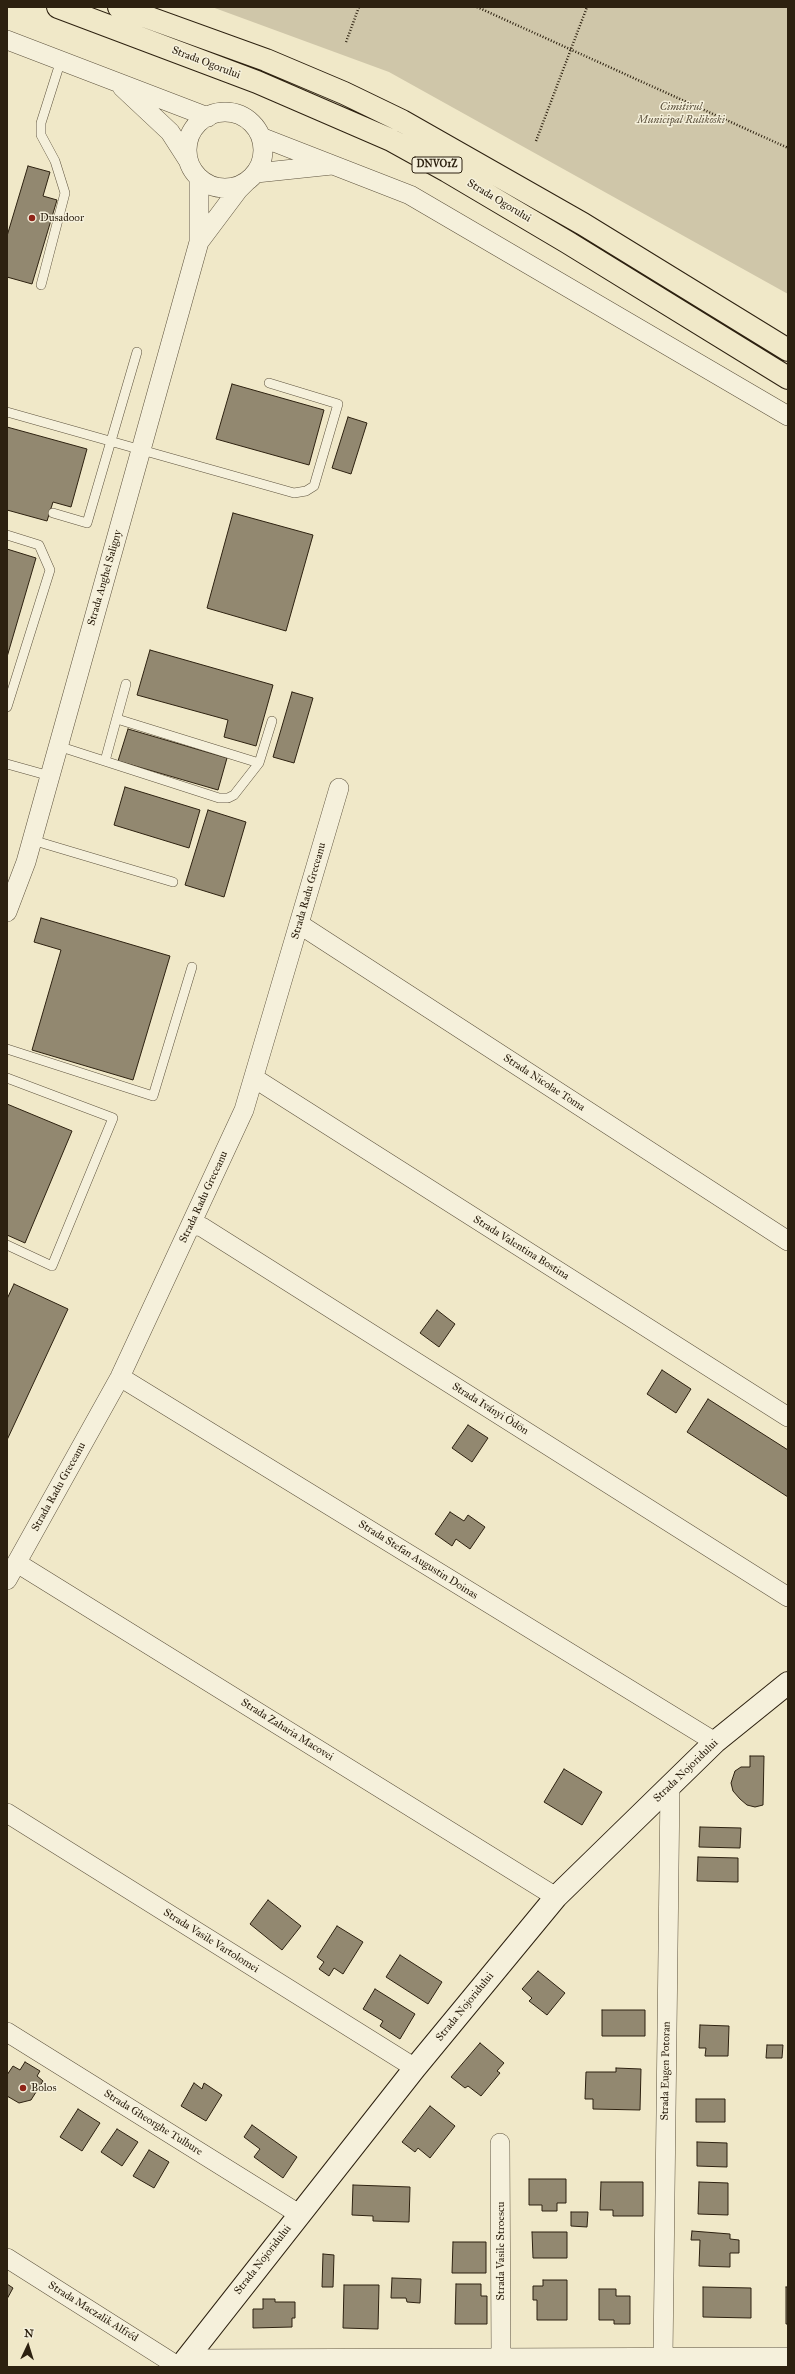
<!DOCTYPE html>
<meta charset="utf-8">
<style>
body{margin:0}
#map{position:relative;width:795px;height:2374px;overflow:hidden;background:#f0e8c8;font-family:"IM FELL Great Primer",serif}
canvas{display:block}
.frame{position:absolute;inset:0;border:8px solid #2d2110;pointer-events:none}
.north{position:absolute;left:8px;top:2326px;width:40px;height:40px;-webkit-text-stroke:3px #f5f0db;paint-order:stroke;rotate:4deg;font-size:11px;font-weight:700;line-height:16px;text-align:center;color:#2d2110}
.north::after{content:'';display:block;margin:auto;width:14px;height:18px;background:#2d2110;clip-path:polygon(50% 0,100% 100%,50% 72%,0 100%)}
</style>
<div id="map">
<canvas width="795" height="2374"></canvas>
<div class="frame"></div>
<div class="north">N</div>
</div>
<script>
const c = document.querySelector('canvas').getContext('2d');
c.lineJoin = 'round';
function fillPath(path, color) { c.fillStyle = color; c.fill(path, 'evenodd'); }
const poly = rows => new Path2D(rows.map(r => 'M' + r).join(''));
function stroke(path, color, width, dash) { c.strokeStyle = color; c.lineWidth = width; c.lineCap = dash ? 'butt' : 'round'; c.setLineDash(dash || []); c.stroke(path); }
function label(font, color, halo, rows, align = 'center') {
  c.font = font + ' "IM FELL Great Primer",serif'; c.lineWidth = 3; c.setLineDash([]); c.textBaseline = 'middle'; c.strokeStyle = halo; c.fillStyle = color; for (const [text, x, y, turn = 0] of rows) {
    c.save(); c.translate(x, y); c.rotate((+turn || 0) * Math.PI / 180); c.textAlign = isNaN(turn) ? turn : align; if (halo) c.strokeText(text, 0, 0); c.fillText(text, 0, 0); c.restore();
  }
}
fillPath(poly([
 [212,7,788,7,788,294,389,72]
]), '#cfc6a9');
const building = poly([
 [28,166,50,172,43,196,57,200,32,284,7,277,7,236,28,166],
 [232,384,324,410,309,465,216,439,232,384],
 [348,417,367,423,351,474,332,468,348,417],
 [7,427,87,449,71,507,53,502,47,521,7,510,7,427],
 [233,513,313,535,286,631,207,608,233,513],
 [7,549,36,558,7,657,7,549],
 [150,650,273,685,256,746,224,737,228,720,137,695,150,650],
 [292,692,313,698,294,763,273,757,292,692],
 [128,729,227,758,218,790,118,761,128,729],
 [125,787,200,810,189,848,114,825,125,787],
 [208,810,246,822,224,897,185,885,208,810],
 [41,918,170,956,133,1080,32,1050,61,950,34,942,41,918],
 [7,1104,72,1131,25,1243,7,1235,7,1104],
 [14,1284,68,1309,7,1440,7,1299,14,1284],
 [437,1310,455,1324,439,1347,420,1333,437,1310],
 [662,1370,691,1389,676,1413,647,1394,662,1370],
 [708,1399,788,1450,788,1497,687,1432,708,1399],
 [468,1425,488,1438,472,1462,452,1448,468,1425],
 [450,1512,464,1521,468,1515,485,1527,470,1549,456,1539,452,1546,435,1534,450,1512],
 [750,1756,764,1756,763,1805,755,1807,747,1805,740,1799,733,1791,731,1783,735,1771,741,1767,750,1767,750,1756],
 [564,1769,602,1792,582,1825,544,1802,564,1769],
 [700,1827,741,1828,740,1848,699,1847,700,1827],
 [698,1857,738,1858,738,1882,697,1881,698,1857],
 [268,1900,301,1926,282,1950,250,1924,268,1900],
 [337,1926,363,1942,343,1974,334,1968,329,1976,319,1969,324,1962,317,1957,337,1926],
 [400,1955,442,1982,428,2004,386,1977,400,1955],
 [538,1971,565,1993,547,2015,529,2001,532,1998,522,1989,538,1971],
 [375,1989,415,2014,400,2039,380,2026,383,2021,363,2009,375,1989],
 [602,2010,645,2010,645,2036,602,2036,602,2010],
 [700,2025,729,2026,728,2056,705,2056,706,2048,699,2048,700,2025],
 [480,2043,504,2063,497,2071,500,2073,481,2096,468,2086,465,2088,451,2077,480,2043],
 [767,2045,783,2045,782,2058,766,2058,767,2045],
 [25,2062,40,2071,37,2076,43,2081,31,2100,19,2103,7,2096,7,2075,13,2066,20,2070,25,2062],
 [616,2068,641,2069,640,2110,593,2109,593,2099,585,2099,586,2072,616,2072,616,2068],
 [194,2083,202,2089,204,2083,222,2095,206,2121,181,2106,194,2083],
 [696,2099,725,2099,725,2122,696,2122,696,2099],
 [430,2106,455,2126,430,2158,418,2148,415,2152,402,2142,430,2106],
 [78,2109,100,2123,82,2151,60,2137,78,2109],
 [252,2125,297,2157,283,2178,254,2157,260,2149,244,2137,252,2125],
 [117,2129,138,2142,122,2166,101,2152,117,2129],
 [697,2142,727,2143,727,2167,697,2166,697,2142],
 [149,2150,169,2162,154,2188,133,2176,149,2150],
 [529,2179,566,2179,566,2203,557,2203,557,2211,542,2211,542,2205,529,2205,529,2179],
 [601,2182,643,2182,643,2216,613,2216,613,2210,600,2210,601,2182],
 [699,2182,728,2183,728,2215,698,2214,699,2182],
 [353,2185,410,2187,409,2222,373,2221,373,2216,352,2215,353,2185],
 [571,2212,588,2212,587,2227,571,2226,571,2212],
 [692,2231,730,2234,730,2239,739,2240,739,2253,730,2253,730,2267,699,2266,700,2240,691,2240,692,2231],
 [532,2232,567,2232,567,2258,533,2258,532,2232],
 [453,2242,486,2242,486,2273,452,2273,453,2242],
 [323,2254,334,2255,333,2287,322,2287,323,2254],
 [392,2278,421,2279,420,2303,407,2302,406,2298,391,2298,392,2278],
 [543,2280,567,2280,567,2320,537,2320,537,2300,533,2300,533,2286,543,2286,543,2280],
 [7,2284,13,2288,7,2299,7,2284],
 [456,2284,481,2284,481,2296,487,2296,487,2324,455,2324,456,2284],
 [344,2285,379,2285,378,2329,343,2328,344,2285],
 [703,2287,751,2288,751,2318,703,2317,703,2287],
 [786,2287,788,2287,788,2324,786,2324,786,2287],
 [599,2289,616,2289,616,2296,630,2296,630,2324,614,2324,614,2320,599,2320,599,2289],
 [263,2299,275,2299,275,2302,295,2302,295,2318,292,2318,292,2327,253,2328,253,2309,263,2309,263,2299]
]);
fillPath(building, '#928870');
stroke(building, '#2d2110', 1);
const service = poly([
 [41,285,65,193,55,161,41,135,41,123,61,60],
 [7,412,294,493,306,491,314,486,338,404,269,383],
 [53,513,87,523,137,352],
 [7,535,39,545,50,570,7,707],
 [117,719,259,763],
 [58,746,219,798,228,798,234,795,259,763,272,721],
 [105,761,126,684],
 [7,764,50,776],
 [32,840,173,882],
 [7,1049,153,1096,192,967],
 [7,1078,113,1118,52,1266,7,1245]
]);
const minor = poly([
 [7,40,208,117],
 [122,87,170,132,188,160],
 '187 150a38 38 0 1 1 76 0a38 38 0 1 1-76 0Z',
 [261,137,410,195,788,416],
 [256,173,332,165],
 [199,242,238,190,246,182],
 [7,912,26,862,199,242,199,178],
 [299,924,788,1241],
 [254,1078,788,1417],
 [191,1225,202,1227,788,1597],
 [120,1377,715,1742],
 [17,1563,556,1897],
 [7,1580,120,1377,244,1110,339,788],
 [7,1813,415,2068],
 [7,2032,299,2214],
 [500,2143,501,2358],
 [7,2258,179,2367],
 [663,2357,670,1786],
 [187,2359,788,2357]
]);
const secondary = poly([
 [180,2367,415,2068,556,1897,715,1742,788,1683]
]);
const trunk = poly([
 [58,7,257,82,391,140,447,171,567,242,788,378],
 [119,7,266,60,344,93,402,121,583,224,788,350]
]);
stroke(service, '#5e533e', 10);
stroke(minor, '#5e533e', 20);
stroke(secondary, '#2d2110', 24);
stroke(trunk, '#2d2110', 24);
stroke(poly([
 [477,7,788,148],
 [346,42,359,7],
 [536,141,587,7]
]), '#2d2110', 2.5, [1, 2]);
stroke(service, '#f5f0db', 9);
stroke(minor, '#f5f0db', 19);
stroke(secondary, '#f5f0db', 22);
stroke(trunk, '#f0e8c8', 22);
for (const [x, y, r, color] of [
 [32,218,4,"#8f2418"],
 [23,2088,4,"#8f2418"]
]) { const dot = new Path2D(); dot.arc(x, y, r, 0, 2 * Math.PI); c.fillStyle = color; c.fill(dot); stroke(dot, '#f5f0db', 1.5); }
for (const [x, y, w] of [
 [437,165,50]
]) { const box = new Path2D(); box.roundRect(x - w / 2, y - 8, w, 16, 3); c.fillStyle = '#f5f0db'; c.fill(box); stroke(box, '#2d2110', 1); }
label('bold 10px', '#2d2110', null, [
 ["DNVO1Z",437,165]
]);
label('11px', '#2d2110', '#f5f0db', [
 ["Strada Ogorului",206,63,21],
 ["Strada Ogorului",499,201,31],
 ["Strada Anghel Saligny",105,578,-74],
 ["Strada Radu Greceanu",309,891,-74],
 ["Strada Nicolae Toma",544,1083,33],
 ["Strada Radu Greceanu",204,1197,-65],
 ["Strada Valentina Bostina",521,1248,32],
 ["Strada Iványi Ödön",490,1409,32],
 ["Strada Radu Greceanu",59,1487,-61],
 ["Strada Stefan Augustin Doinas",418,1560,32],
 ["Strada Zaharia Macovei",287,1730,32],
 ["Strada Nojoridului",686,1771,-44],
 ["Strada Vasile Vartolomei",211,1941,32],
 ["Strada Nojoridului",465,2007,-51],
 ["Strada Eugen Potoran",666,2071,-89],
 ["Strada Gheorghe Tulbure",153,2123,32],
 ["Strada Vasile Stroescu",501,2251,-90],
 ["Strada Nojoridului",263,2260,-52],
 ["Strada Maczalik Alfréd",93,2312,32]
]);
label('italic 11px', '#5e533e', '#f5f0db', [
 ["Cimitirul",681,107],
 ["Municipal Rulikoski",681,120]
]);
label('11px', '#2d2110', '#f5f0db', [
 ["Dusadoor",40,218],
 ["Bolos",31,2088]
], 'left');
</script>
